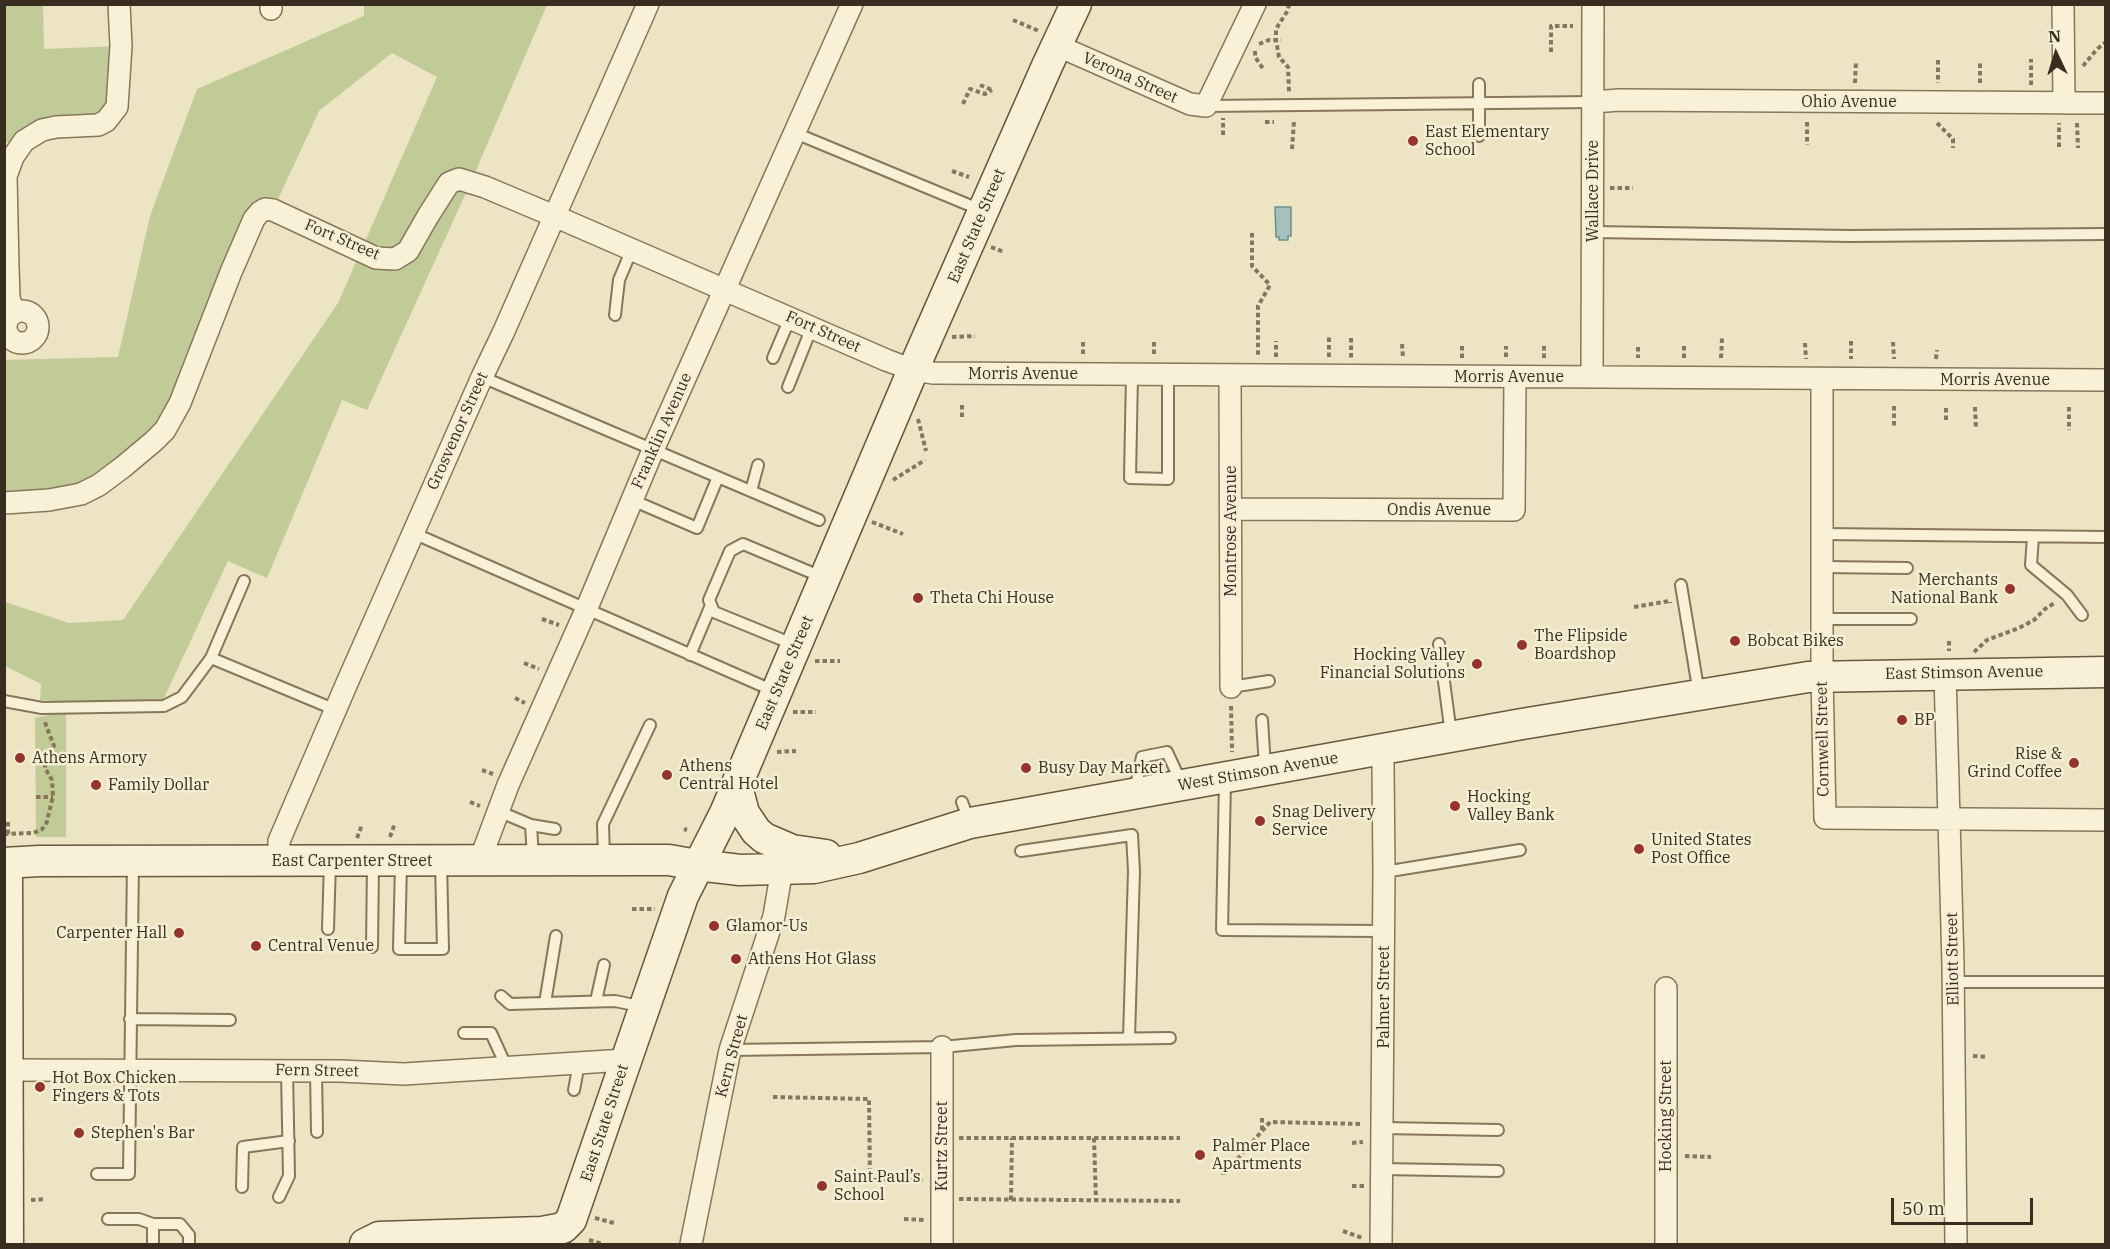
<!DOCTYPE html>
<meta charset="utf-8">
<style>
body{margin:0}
#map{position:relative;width:2110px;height:1249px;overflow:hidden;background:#ede4c4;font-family:"IBM Plex Serif",serif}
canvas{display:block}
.frame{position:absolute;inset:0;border:6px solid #382d1f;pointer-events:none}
.north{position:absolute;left:2026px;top:24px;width:60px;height:60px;-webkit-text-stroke:4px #f5eed4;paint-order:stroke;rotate:356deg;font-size:16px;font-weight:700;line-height:24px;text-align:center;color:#382d1f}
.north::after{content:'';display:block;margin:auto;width:21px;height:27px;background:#382d1f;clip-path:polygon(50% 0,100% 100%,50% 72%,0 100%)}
.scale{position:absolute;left:1891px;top:1198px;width:142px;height:27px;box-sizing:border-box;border:3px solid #382d1f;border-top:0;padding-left:8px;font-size:18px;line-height:21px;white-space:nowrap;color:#382d1f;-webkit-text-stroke:4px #f5eed4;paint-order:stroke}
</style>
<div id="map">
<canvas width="2110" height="1249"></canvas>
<div class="frame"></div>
<div class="north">N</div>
<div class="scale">50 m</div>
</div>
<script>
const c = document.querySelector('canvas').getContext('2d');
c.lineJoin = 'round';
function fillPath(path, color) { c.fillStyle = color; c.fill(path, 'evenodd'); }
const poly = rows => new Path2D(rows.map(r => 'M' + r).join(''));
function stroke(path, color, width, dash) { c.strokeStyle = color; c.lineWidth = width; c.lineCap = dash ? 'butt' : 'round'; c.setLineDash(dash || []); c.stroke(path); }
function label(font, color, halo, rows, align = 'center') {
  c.font = font + ' "IBM Plex Serif",serif'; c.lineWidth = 5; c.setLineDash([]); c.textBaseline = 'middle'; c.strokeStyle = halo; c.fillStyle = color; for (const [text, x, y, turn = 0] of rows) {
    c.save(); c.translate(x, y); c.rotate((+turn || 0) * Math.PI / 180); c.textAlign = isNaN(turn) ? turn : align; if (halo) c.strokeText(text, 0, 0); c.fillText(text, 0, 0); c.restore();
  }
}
fillPath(poly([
 [4,5,43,5,44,49,121,46,113,112,21,142,5,142],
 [364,5,547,5,471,182,367,410,342,400,267,578,228,561,163,700,72,702,40,700,41,684,5,666,5,602,69,623,123,620,338,303,437,77,392,53,319,111,273,210,265,209,180,403,99,485,5,503,4,360,118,357,150,216,197,89,364,16],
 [66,711,66,837,36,837,35,718]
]), '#c1cb98');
const water = poly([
 [1275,207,1291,207,1291,236,1288,236,1288,240,1279,240,1279,237,1276,237,1275,207]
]);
fillPath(water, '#a6c0bb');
stroke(water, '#6d8f89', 1.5);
const lane = poly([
 [1479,84,1479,136],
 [1206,106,1593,102],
 [795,133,981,210],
 [1593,232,1851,236,2106,234],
 [615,315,619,280,632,249],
 [773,358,790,318],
 [1132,375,1130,478,1168,479,1168,375],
 [482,377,819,520],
 [788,387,812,327],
 [751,491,758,465],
 [632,500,697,528,718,477],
 [413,533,774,691],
 [1823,534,2106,537],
 [2033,537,2031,565,2067,595,2082,615],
 [1822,567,1907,568],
 [244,581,211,658,336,710],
 [1681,585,1699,694],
 [1822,619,1911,619],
 [1439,644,1451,734],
 [795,645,714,612,709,600,730,551,743,544,822,577],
 [690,655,711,605],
 [1231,687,1269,681],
 [4,701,42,708,164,706,182,697,211,658],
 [1262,720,1265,767],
 [1225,781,1222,930,1384,931],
 [1135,790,1142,757,1167,752,1181,782],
 [962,802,969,820],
 [498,811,531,825,533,858],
 [531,825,555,829],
 [1021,851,1132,835,1134,871,1129,1038],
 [604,858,603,824,650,725],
 [401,864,399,949,443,949,441,863],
 [1384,872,1520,850],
 [328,929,330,861],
 [372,947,373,864],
 [1954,982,2106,982],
 [501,996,510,1004,615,1001,644,1007],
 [596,1001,604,965],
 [545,1003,556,936],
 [130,1019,230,1020],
 [464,1033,491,1033,507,1068],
 [730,1050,942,1047,1016,1040,1170,1038],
 [316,1071,317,1132],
 [574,1090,579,1063],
 [1382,1128,1498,1130],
 [1382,1169,1498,1171],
 [97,1174,129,1174,133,862],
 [242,1187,243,1147,289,1141],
 [279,1197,289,1176,287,1071],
 [108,1219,139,1219,153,1224],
 [153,1244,153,1224,180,1224,189,1235,189,1244]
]);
const street = poly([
 [271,4,271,9],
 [2063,4,2064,103],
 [1056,45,1190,104,1206,106,1255,4],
 [1593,102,1619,100,2106,103],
 '6 327a16 16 0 1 1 32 0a16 16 0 1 1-32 0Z',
 [14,313,9,298,8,267,6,176,13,157,24,141,42,130,56,127,98,125,106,121,117,107,121,46,119,4],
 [1230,375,1231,687],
 [1592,377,1593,4],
 [1822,379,1822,675,1825,818,2106,820],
 [4,503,49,500,81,494,99,485,123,467,154,441,165,430,180,403,231,272,254,219,260,212,265,209,273,210,376,258,395,259,408,251,428,216,449,183,459,179,485,187,566,221,886,360,913,370,933,373,2106,380],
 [1231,509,1514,510,1515,377],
 [1945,674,1953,965,1956,1244],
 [480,860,508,785,586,610,653,450,852,4],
 [279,861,279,841,347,683,482,377,504,331,648,4],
 [942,1047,942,1244],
 [7,1070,340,1071,404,1074,625,1060],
 [691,1244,730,1050,774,916,782,869],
 [1381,1244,1384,872,1383,765,1381,750],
 [1666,1244,1666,988]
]);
const secondary = poly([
 [738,781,739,794,744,813,756,831,764,838,792,850,826,855],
 [4,863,39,861,649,860,669,860,697,865,740,870,814,868,859,858,970,823,1021,814,1522,724,1808,677,2106,672],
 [7,863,8,1244],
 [365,1244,379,1237,542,1232,563,1228,571,1220,683,896,725,813,913,370,1047,66,1076,4]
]);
stroke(lane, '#88765b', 14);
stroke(street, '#88765b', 24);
stroke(secondary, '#69573e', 33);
stroke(poly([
 [1289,4,1288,10,1276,29,1276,40,1279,57,1288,67,1289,92],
 [1013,20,1039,31],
 [1259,44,1269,40,1281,40],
 [1255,51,1255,57,1264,70],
 [1551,52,1551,26,1573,26],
 [1938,60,1938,83],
 [2083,66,2097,49,2106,42],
 [1855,83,1856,61],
 [1980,83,1980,63],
 [980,85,992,90],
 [2031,85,2031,59],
 [963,104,970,89,985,94,992,90],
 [1265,122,1274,122],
 [1807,122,1807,145],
 [1937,123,1953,139,1953,148],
 [2077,123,2078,148],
 [1223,135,1223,118],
 [2059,147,2059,123],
 [1292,149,1294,121],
 [952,171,969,177],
 [1610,188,1633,188],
 [1252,233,1252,266,1270,285,1258,306,1258,357],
 [991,247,1004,252],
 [952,337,975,336],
 [1351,338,1351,358],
 [4,341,10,337],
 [1851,341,1851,359],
 [1083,342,1083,356],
 [1154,342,1154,356],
 [1893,342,1894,359],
 [1805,343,1806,359],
 [1402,344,1403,358],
 [1638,347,1638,358],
 [1276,357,1276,341],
 [1329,357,1329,337],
 [1506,357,1506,346],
 [1462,358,1462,344],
 [1544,358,1544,344],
 [1684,358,1684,345],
 [1721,358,1722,338],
 [1936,359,1937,350],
 [1894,406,1894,428],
 [1975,407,1976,429],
 [2069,407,2069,430],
 [962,417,962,403],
 [918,419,926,451],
 [1946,420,1946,407],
 [893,480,925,460],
 [872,522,903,534],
 [1634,607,1670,601,1670,603],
 [542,619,559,625],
 [1949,641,1949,651],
 [1974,652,1987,640,2019,628,2034,620,2045,609,2056,602],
 [815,661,840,661],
 [524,663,539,669],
 [515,698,525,703],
 [1231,706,1232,752],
 [793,712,816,712],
 [777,752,796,751],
 [482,770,493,774],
 [764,780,778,786],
 [36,797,53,797],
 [470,802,480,806],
 [684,829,687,830],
 [4,834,33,833,41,830,46,825,53,796,52,780,45,768,45,760,54,746,44,720],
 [8,834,8,820],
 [390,837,395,823],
 [357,838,362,825],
 [632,909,655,909],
 [1973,1056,1987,1057],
 [773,1097,869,1099,870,1180,924,1180],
 [1262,1130,1262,1116],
 [959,1138,1180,1138],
 [1094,1138,1096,1201],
 [1352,1143,1363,1142],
 [1685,1156,1711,1157],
 [1221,1173,1225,1173,1270,1122,1363,1124],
 [1352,1186,1364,1186],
 [959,1199,1180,1201],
 [31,1200,46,1199],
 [1011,1200,1012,1138],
 [595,1218,614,1223],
 [904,1219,924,1220],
 [1343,1231,1362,1238],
 [589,1240,603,1244]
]), '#88765b', 4, [4.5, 3]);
stroke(lane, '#f8f1d7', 10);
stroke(street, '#f8f1d7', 21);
stroke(secondary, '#f8f1d7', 30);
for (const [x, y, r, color] of [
 [1413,141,6,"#95342c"],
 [2010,589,6,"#95342c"],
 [918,598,6,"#95342c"],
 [1735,641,6,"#95342c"],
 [1522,645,6,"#95342c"],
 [1477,664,6,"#95342c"],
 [1902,720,6,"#95342c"],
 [20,758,6,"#95342c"],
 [2074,763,6,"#95342c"],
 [1026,768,6,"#95342c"],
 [667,775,6,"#95342c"],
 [96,785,6,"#95342c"],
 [1455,806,6,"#95342c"],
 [1260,821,6,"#95342c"],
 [1639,849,6,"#95342c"],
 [714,926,6,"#95342c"],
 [179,933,6,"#95342c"],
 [256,946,6,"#95342c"],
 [736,959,6,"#95342c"],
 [40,1087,6,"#95342c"],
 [79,1133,6,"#95342c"],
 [1200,1155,6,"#95342c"],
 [822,1186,6,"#95342c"]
]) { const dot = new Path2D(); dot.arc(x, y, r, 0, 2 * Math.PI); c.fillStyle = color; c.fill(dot); stroke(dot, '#f5eed4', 2); }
label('16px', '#382d1f', '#f5eed4', [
 ["Verona Street",1130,78,24],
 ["Ohio Avenue",1849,102],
 ["Wallace Drive",1593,191,-90],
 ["East State Street",977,226,-67],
 ["Fort Street",342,240,23],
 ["Fort Street",823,332,24],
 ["Morris Avenue",1023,374],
 ["Morris Avenue",1509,377],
 ["Morris Avenue",1995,380],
 ["Grosvenor Street",458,431,-66],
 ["Franklin Avenue",662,431,-66],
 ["Ondis Avenue",1439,510],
 ["Montrose Avenue",1231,531,-90],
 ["East State Street",785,673,-67],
 ["East Stimson Avenue",1964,673,-1],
 ["Cornwell Street",1823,739,-91],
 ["West Stimson Avenue",1258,772,-10],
 ["East Carpenter Street",352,861],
 ["Elliott Street",1953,959,-91],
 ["Palmer Street",1384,997,-90],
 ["Kern Street",732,1056,-75],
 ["Fern Street",317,1071,1],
 ["Hocking Street",1666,1116,-90],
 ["East State Street",605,1123,-72],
 ["Kurtz Street",942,1146,-90]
]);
label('16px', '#382d1f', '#f5eed4', [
 ["East Elementary",1425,132],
 ["School",1425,150],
 ["Merchants",1998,580,"right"],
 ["National Bank",1998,598,"right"],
 ["Theta Chi House",930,598],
 ["The Flipside",1534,636],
 ["Boardshop",1534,654],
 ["Bobcat Bikes",1747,641],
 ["Hocking Valley",1465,655,"right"],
 ["Financial Solutions",1465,673,"right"],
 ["BP",1914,720],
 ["Rise &",2062,754,"right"],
 ["Grind Coffee",2062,772,"right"],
 ["Athens Armory",32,758],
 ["Athens",679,766],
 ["Central Hotel",679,784],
 ["Busy Day Market",1038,768],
 ["Family Dollar",108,785],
 ["Hocking",1467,797],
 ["Valley Bank",1467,815],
 ["Snag Delivery",1272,812],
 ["Service",1272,830],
 ["United States",1651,840],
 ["Post Office",1651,858],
 ["Glamor-Us",726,926],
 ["Carpenter Hall",167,933,"right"],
 ["Central Venue",268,946],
 ["Athens Hot Glass",748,959],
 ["Hot Box Chicken",52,1078],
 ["Fingers & Tots",52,1096],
 ["Stephen's Bar",91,1133],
 ["Palmer Place",1212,1146],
 ["Apartments",1212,1164],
 ["Saint Paul’s",834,1177],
 ["School",834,1195]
], 'left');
</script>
